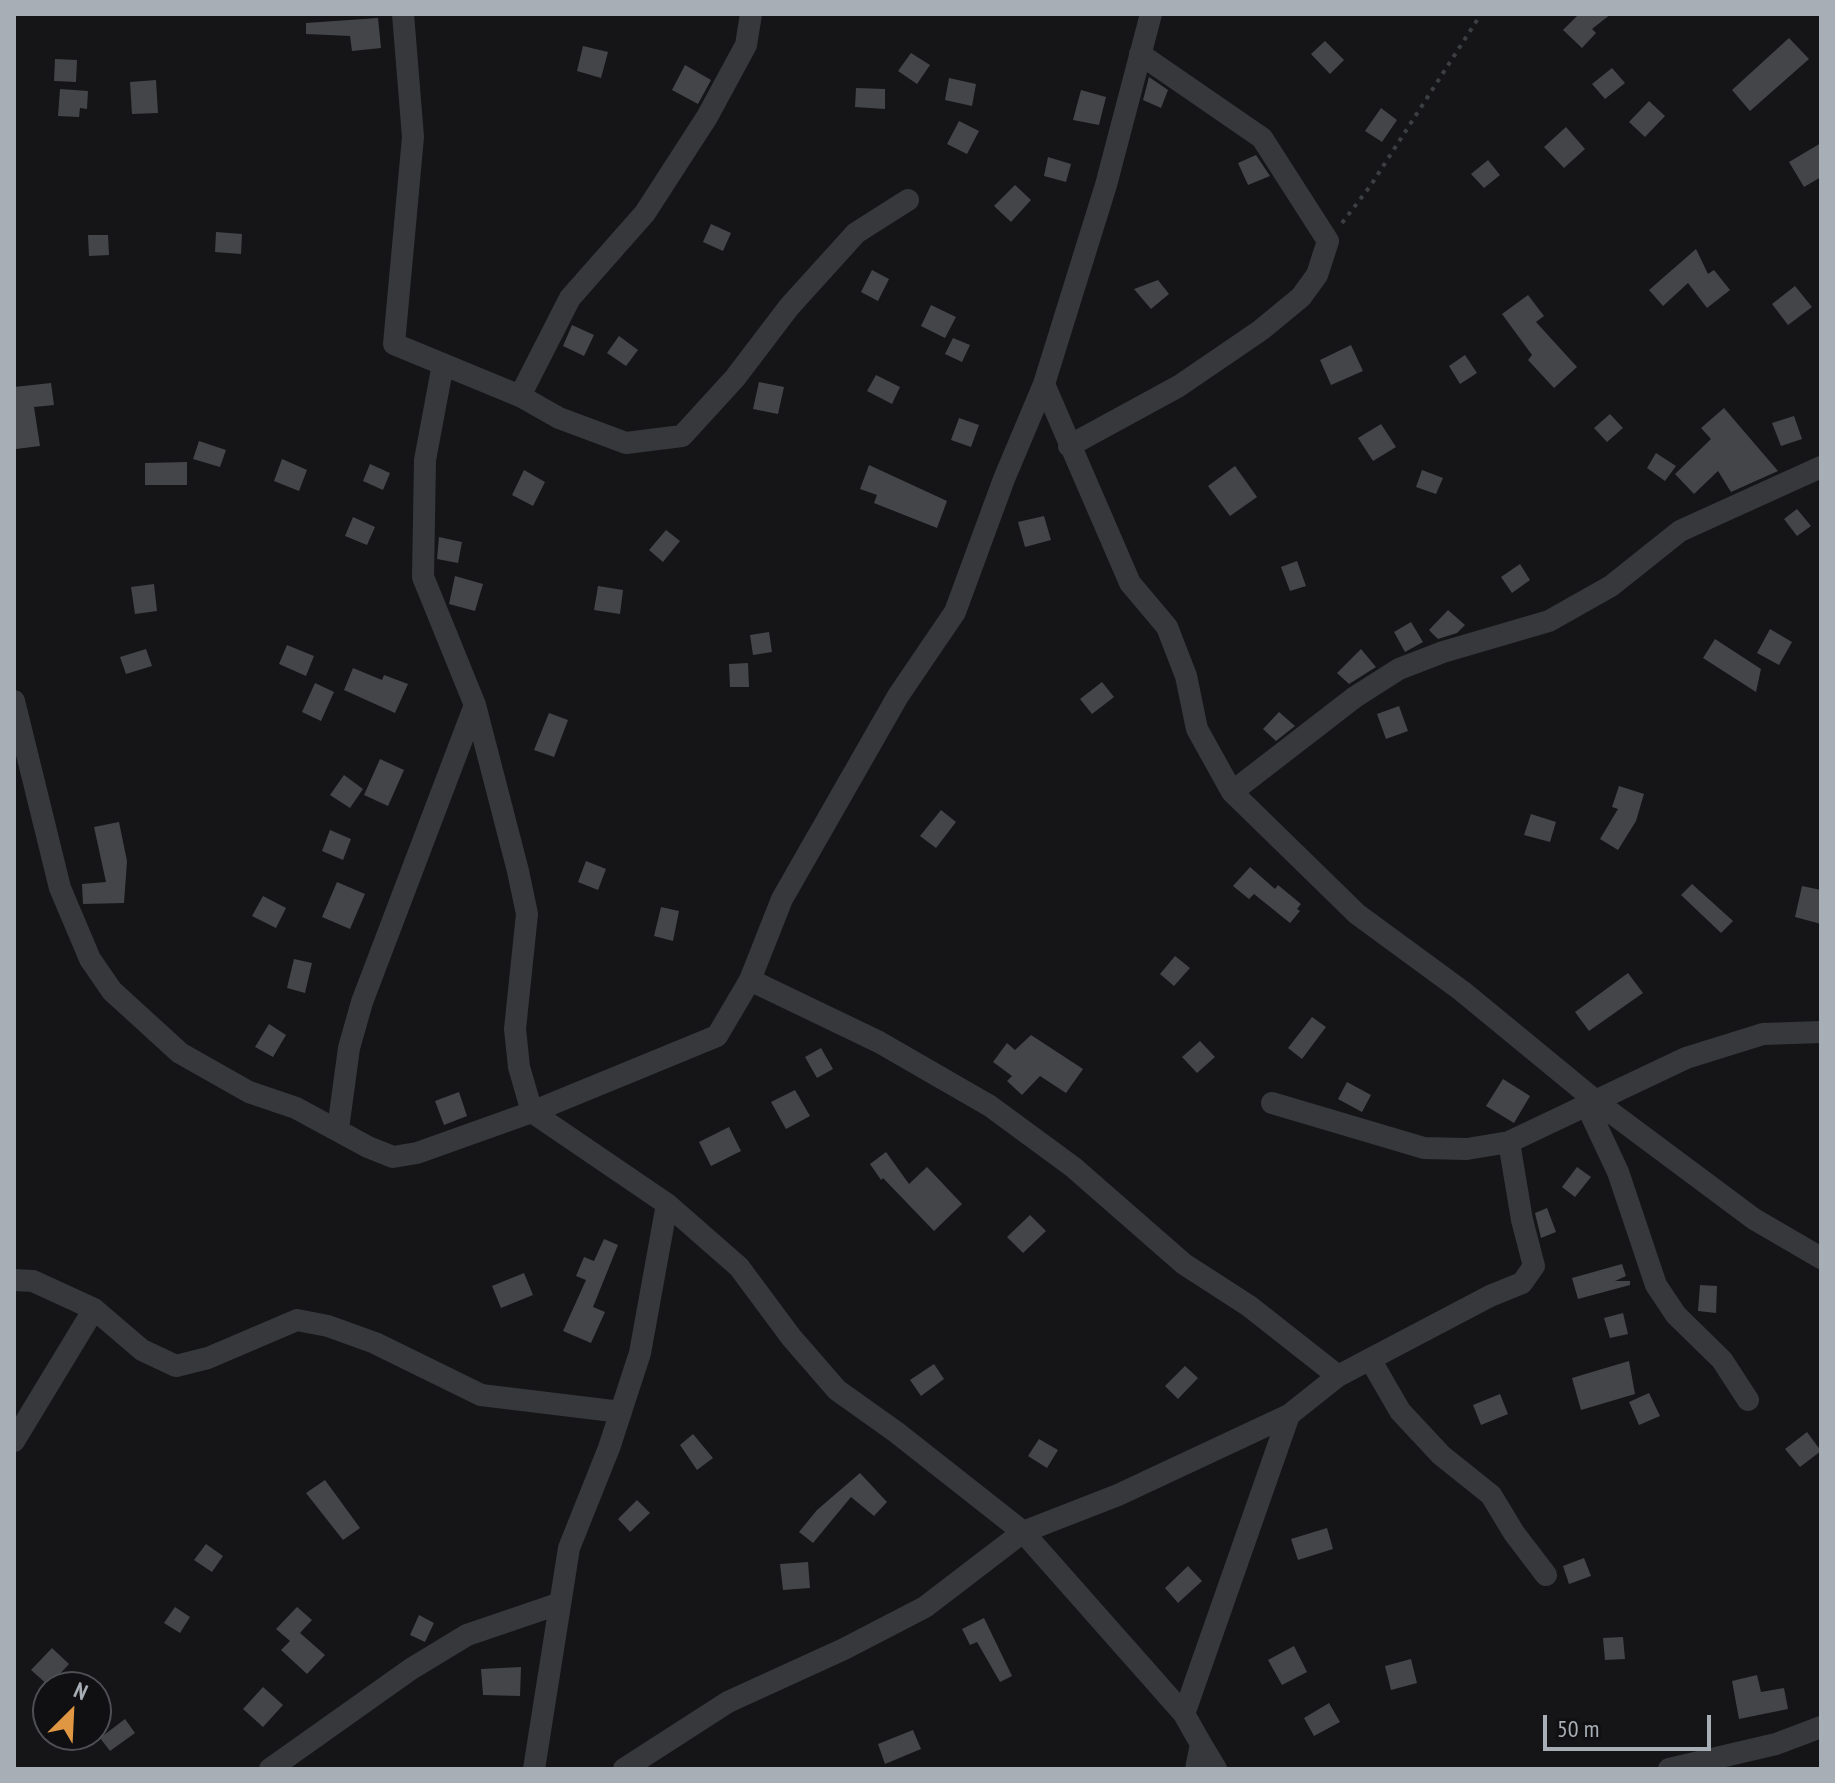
<!DOCTYPE html>
<style>
body{margin:0}
#map{position:relative;width:1835px;height:1783px;overflow:hidden;background:#151517;font-family:"PT Sans Narrow",sans-serif}
canvas{display:block}
.frame{position:absolute;inset:0;border:16px solid #a8aeb5;pointer-events:none}
.north{position:absolute;left:32px;top:1671px;width:80px;height:80px;box-sizing:border-box;background:#101012;border:2px solid #4d4f53;border-radius:50%;rotate:24deg;font-size:22px;font-weight:700;line-height:32px;text-align:center;color:#a8aeb5}
.north::after{content:'';display:block;margin:auto;width:28px;height:36px;background:#e09743;clip-path:polygon(50% 0,100% 100%,50% 72%,0 100%)}
.scale{position:absolute;left:1543px;top:1715px;width:168px;height:36px;box-sizing:border-box;border:4px solid #a8aeb5;border-top:0;padding-left:10px;font-size:24px;line-height:28px;white-space:nowrap;color:#a8aeb5;-webkit-text-stroke:6px #101012;paint-order:stroke}
</style>
<div id="map">
<canvas width="1835" height="1783"></canvas>
<div class="frame"></div>
<div class="north">N</div>
<div class="scale">50 m</div>
</div>
<script>
const c = document.querySelector('canvas').getContext('2d');
c.lineJoin = 'round';
function fillPath(path, color) { c.fillStyle = color; c.fill(path, 'evenodd'); }
const poly = rows => new Path2D(rows.map(r => 'M' + r).join(''));
function stroke(path, color, width, dash) { c.strokeStyle = color; c.lineWidth = width; c.lineCap = dash ? 'butt' : 'round'; c.setLineDash(dash || []); c.stroke(path); }
fillPath(poly([
 [1579,14,1611,14,1592,29,1596,33,1582,48,1563,30],
 [378,18,381,48,352,51,350,36,306,34,306,23],
 [1789,38,1809,59,1750,111,1732,90],
 [1325,41,1344,60,1330,74,1311,54],
 [583,46,608,52,601,78,577,71],
 [911,53,930,65,917,84,898,71],
 [55,59,77,60,76,82,54,81],
 [685,65,711,80,698,104,672,90],
 [1612,68,1625,83,1605,99,1592,84],
 [1149,77,1168,90,1161,108,1143,100],
 [949,78,976,84,972,106,945,100],
 [156,80,158,113,132,114,130,82],
 [856,88,885,89,885,109,855,107],
 [60,89,88,91,87,109,80,108,79,117,58,116],
 [1081,90,1106,97,1099,125,1073,120],
 [1649,101,1665,116,1645,137,1629,122],
 [1381,108,1397,120,1382,142,1365,131],
 [959,121,979,131,967,154,947,144],
 [1566,127,1585,149,1564,168,1544,147],
 [1821,143,1821,177,1804,187,1789,162],
 [1256,155,1270,176,1248,185,1238,163],
 [1048,157,1071,164,1066,182,1044,176],
 [1488,160,1500,175,1484,188,1471,174],
 [1015,185,1031,200,1011,222,994,206],
 [711,224,731,233,723,251,703,242],
 [216,232,242,234,241,254,215,252],
 [88,235,108,235,109,255,89,256],
 [1696,249,1708,274,1714,270,1730,290,1707,308,1688,283,1663,306,1649,290],
 [872,270,889,279,878,301,861,292],
 [1158,280,1169,294,1151,309,1134,289],
 [1795,286,1812,307,1788,325,1772,304],
 [1528,295,1544,316,1536,322,1577,367,1554,388,1528,360,1532,355,1502,314],
 [931,305,956,317,945,338,921,326],
 [572,325,594,335,584,356,563,346],
 [619,336,638,350,626,366,607,353],
 [953,338,970,345,962,362,945,354],
 [1351,345,1363,371,1331,385,1320,360],
 [1465,355,1477,373,1460,384,1449,366],
 [876,375,900,387,892,404,867,391],
 [759,382,784,387,778,414,753,409],
 [51,383,54,405,34,407,40,446,16,449,14,387],
 [1724,408,1778,471,1731,492,1718,471,1694,494,1675,474,1711,439,1701,428],
 [1610,414,1623,428,1607,442,1594,428],
 [1794,416,1802,439,1781,446,1772,423],
 [959,418,979,425,971,447,951,440],
 [1381,424,1396,447,1373,461,1358,438],
 [199,441,226,450,220,467,193,459],
 [1656,453,1676,466,1665,481,1647,468],
 [282,459,307,470,299,491,274,481],
 [187,462,187,485,145,485,145,463],
 [370,464,390,473,383,490,363,481],
 [869,465,947,501,937,528,874,503,877,495,860,489],
 [1235,466,1257,497,1230,516,1208,486],
 [524,470,545,482,533,506,512,495],
 [1422,470,1443,478,1436,494,1416,487],
 [1797,509,1811,526,1797,536,1784,519],
 [1044,516,1051,540,1025,547,1018,522],
 [353,517,375,527,367,545,345,536],
 [666,530,680,541,663,562,649,550],
 [439,537,462,542,458,563,437,559],
 [1297,561,1306,586,1290,591,1281,567],
 [1520,564,1530,580,1512,593,1501,577],
 [455,576,483,584,475,611,449,604],
 [154,584,157,611,135,614,131,587],
 [598,586,623,590,620,614,594,610],
 [1448,610,1465,625,1457,633,1438,639,1429,630],
 [1411,622,1423,642,1405,652,1394,632],
 [1770,629,1792,642,1779,665,1757,653],
 [769,632,772,652,753,655,750,635],
 [1715,639,1761,669,1756,692,1703,658],
 [287,645,314,656,306,676,279,664],
 [146,649,152,666,126,674,120,657],
 [1361,649,1376,667,1349,684,1337,673],
 [748,663,749,687,730,687,729,664],
 [353,668,382,680,384,675,408,684,395,713,344,690],
 [1102,682,1114,697,1092,714,1080,699],
 [315,683,334,692,321,721,302,712],
 [1399,706,1408,731,1386,739,1377,714],
 [1279,712,1295,726,1276,741,1263,729],
 [549,713,568,720,554,757,534,750],
 [380,759,404,770,388,806,364,795],
 [344,775,363,789,350,808,330,795],
 [1619,786,1644,794,1636,821,1618,850,1600,839,1618,809,1612,807],
 [941,810,956,822,936,848,920,836],
 [1531,814,1556,822,1550,842,1524,835],
 [119,822,127,861,124,903,83,904,82,884,106,882,94,827],
 [330,830,351,839,343,860,322,851],
 [586,861,606,869,598,890,578,882],
 [1250,867,1275,889,1278,885,1301,904,1297,909,1300,911,1290,923,1254,894,1249,899,1233,886],
 [337,882,365,894,350,929,322,917],
 [1692,884,1733,921,1721,933,1681,895],
 [1802,886,1821,890,1821,924,1795,917],
 [263,896,286,908,276,928,252,916],
 [661,907,679,911,673,941,654,936],
 [1175,956,1190,968,1174,986,1160,974],
 [294,959,312,963,305,993,287,988],
 [1628,973,1643,993,1589,1031,1575,1012],
 [1312,1017,1326,1027,1302,1059,1288,1048],
 [269,1024,286,1035,273,1057,255,1047],
 [1031,1035,1083,1069,1066,1093,1040,1076,1022,1095,1007,1081,1012,1076,993,1062,1007,1043,1015,1050],
 [1200,1041,1215,1057,1197,1073,1182,1057],
 [821,1048,833,1069,817,1078,805,1057],
 [1503,1079,1530,1096,1514,1123,1486,1106],
 [1347,1082,1371,1095,1362,1112,1338,1099],
 [795,1090,810,1116,786,1129,771,1102],
 [459,1092,467,1116,444,1125,435,1101],
 [729,1127,741,1151,711,1166,699,1142],
 [886,1152,909,1184,927,1167,962,1204,934,1231,883,1178,881,1180,870,1164],
 [1577,1167,1591,1177,1575,1197,1562,1187],
 [1547,1208,1556,1232,1541,1238,1535,1213],
 [1030,1215,1046,1231,1023,1253,1007,1237],
 [604,1239,618,1245,593,1307,605,1312,591,1343,563,1331,586,1280,576,1276,584,1257,594,1261],
 [1622,1264,1626,1276,1615,1281,1630,1281,1630,1285,1578,1299,1572,1278],
 [524,1273,533,1295,501,1308,492,1286],
 [1700,1285,1717,1286,1716,1313,1698,1311],
 [1623,1313,1628,1334,1610,1338,1604,1318],
 [1629,1361,1635,1394,1581,1410,1572,1378],
 [934,1364,944,1379,921,1396,910,1380],
 [1185,1366,1198,1378,1178,1399,1165,1386],
 [1649,1393,1660,1416,1639,1425,1629,1402],
 [1500,1394,1508,1414,1481,1425,1473,1405],
 [1807,1432,1821,1451,1800,1467,1785,1449],
 [693,1434,713,1458,697,1470,680,1445],
 [1039,1439,1058,1450,1047,1468,1028,1456],
 [860,1473,887,1502,874,1516,851,1497,813,1543,799,1532,817,1510],
 [325,1480,360,1528,343,1540,306,1493],
 [637,1500,650,1513,630,1532,618,1519],
 [1327,1528,1333,1549,1298,1560,1291,1539],
 [206,1544,223,1556,212,1572,194,1560],
 [1584,1558,1591,1576,1569,1584,1563,1566],
 [808,1562,810,1588,783,1590,780,1564],
 [1188,1566,1202,1581,1178,1603,1165,1588],
 [175,1607,190,1617,180,1633,164,1623],
 [297,1607,312,1620,300,1633,325,1655,307,1674,281,1650,290,1641,276,1629],
 [419,1615,434,1623,425,1642,410,1635],
 [984,1618,1012,1676,1000,1682,977,1642,970,1645,962,1629],
 [1623,1637,1625,1659,1605,1660,1603,1638],
 [1294,1646,1307,1672,1282,1685,1268,1660],
 [52,1648,69,1664,49,1686,31,1670],
 [1411,1659,1417,1683,1391,1690,1385,1666],
 [521,1667,520,1696,483,1695,481,1669],
 [1757,1675,1761,1692,1784,1688,1788,1709,1739,1719,1732,1681],
 [263,1687,283,1705,263,1727,243,1709],
 [1329,1703,1340,1722,1314,1736,1304,1718],
 [125,1719,135,1733,110,1751,100,1738],
 [913,1730,921,1749,885,1764,878,1744]
]), '#444549');
stroke(poly([
 [1342,223,1371,185,1481,14]
]), '#3c3f42', 4, [4, 6]);
stroke(poly([
 [403,14,413,137,394,344,520,396,559,418,626,443,682,436,735,378,789,307,856,233,908,200],
 [443,364,425,460,423,577,475,705,518,871,527,914,515,1029,519,1067,532,1112,667,1204,739,1267,791,1337,837,1390,896,1432,1023,1532,1184,1714,1201,1744,1196,1769],
 [1044,384,1130,583,1167,627,1186,676,1197,729,1232,792,1357,914,1462,991,1597,1102,1754,1219,1821,1258],
 [520,396,570,298,645,213,707,117,746,45,751,14],
 [1069,446,1179,386,1261,330,1301,297,1317,275,1328,241,1262,138,1140,54],
 [14,701,60,888,90,959,112,991,180,1053,249,1092,296,1108,368,1147,393,1157,417,1153,532,1112,717,1036,750,980,782,899,898,696,955,612,1004,479,1044,384,1106,185,1151,14],
 [1232,792,1355,697,1399,669,1443,652,1549,621,1611,586,1680,531,1821,467],
 [750,980,879,1042,990,1106,1073,1167,1184,1264,1249,1306,1338,1376],
 [1272,1103,1424,1148,1467,1149,1509,1142],
 [1587,1106,1618,1172,1656,1285,1676,1315,1722,1360,1748,1400],
 [338,1129,349,1048,362,1002,475,705],
 [14,1280,33,1281,94,1309,142,1350,176,1366,208,1358,297,1320,328,1326,375,1343,481,1395,621,1412],
 [1370,1359,1400,1411,1441,1455,1491,1495,1514,1533,1546,1575],
 [14,1441,94,1309],
 [1184,1714,1289,1415],
 [1201,1744,1216,1769],
 [270,1769,411,1669,467,1635,558,1604],
 [534,1769,569,1548,609,1448,640,1353,667,1204],
 [624,1769,728,1702,844,1649,925,1607,1023,1532,1118,1495,1289,1415,1338,1376,1490,1296,1522,1283,1534,1266,1522,1220,1509,1142,1686,1058,1763,1034,1821,1032],
 [1669,1769,1776,1744,1821,1727]
]), '#36383b', 22);
</script>
